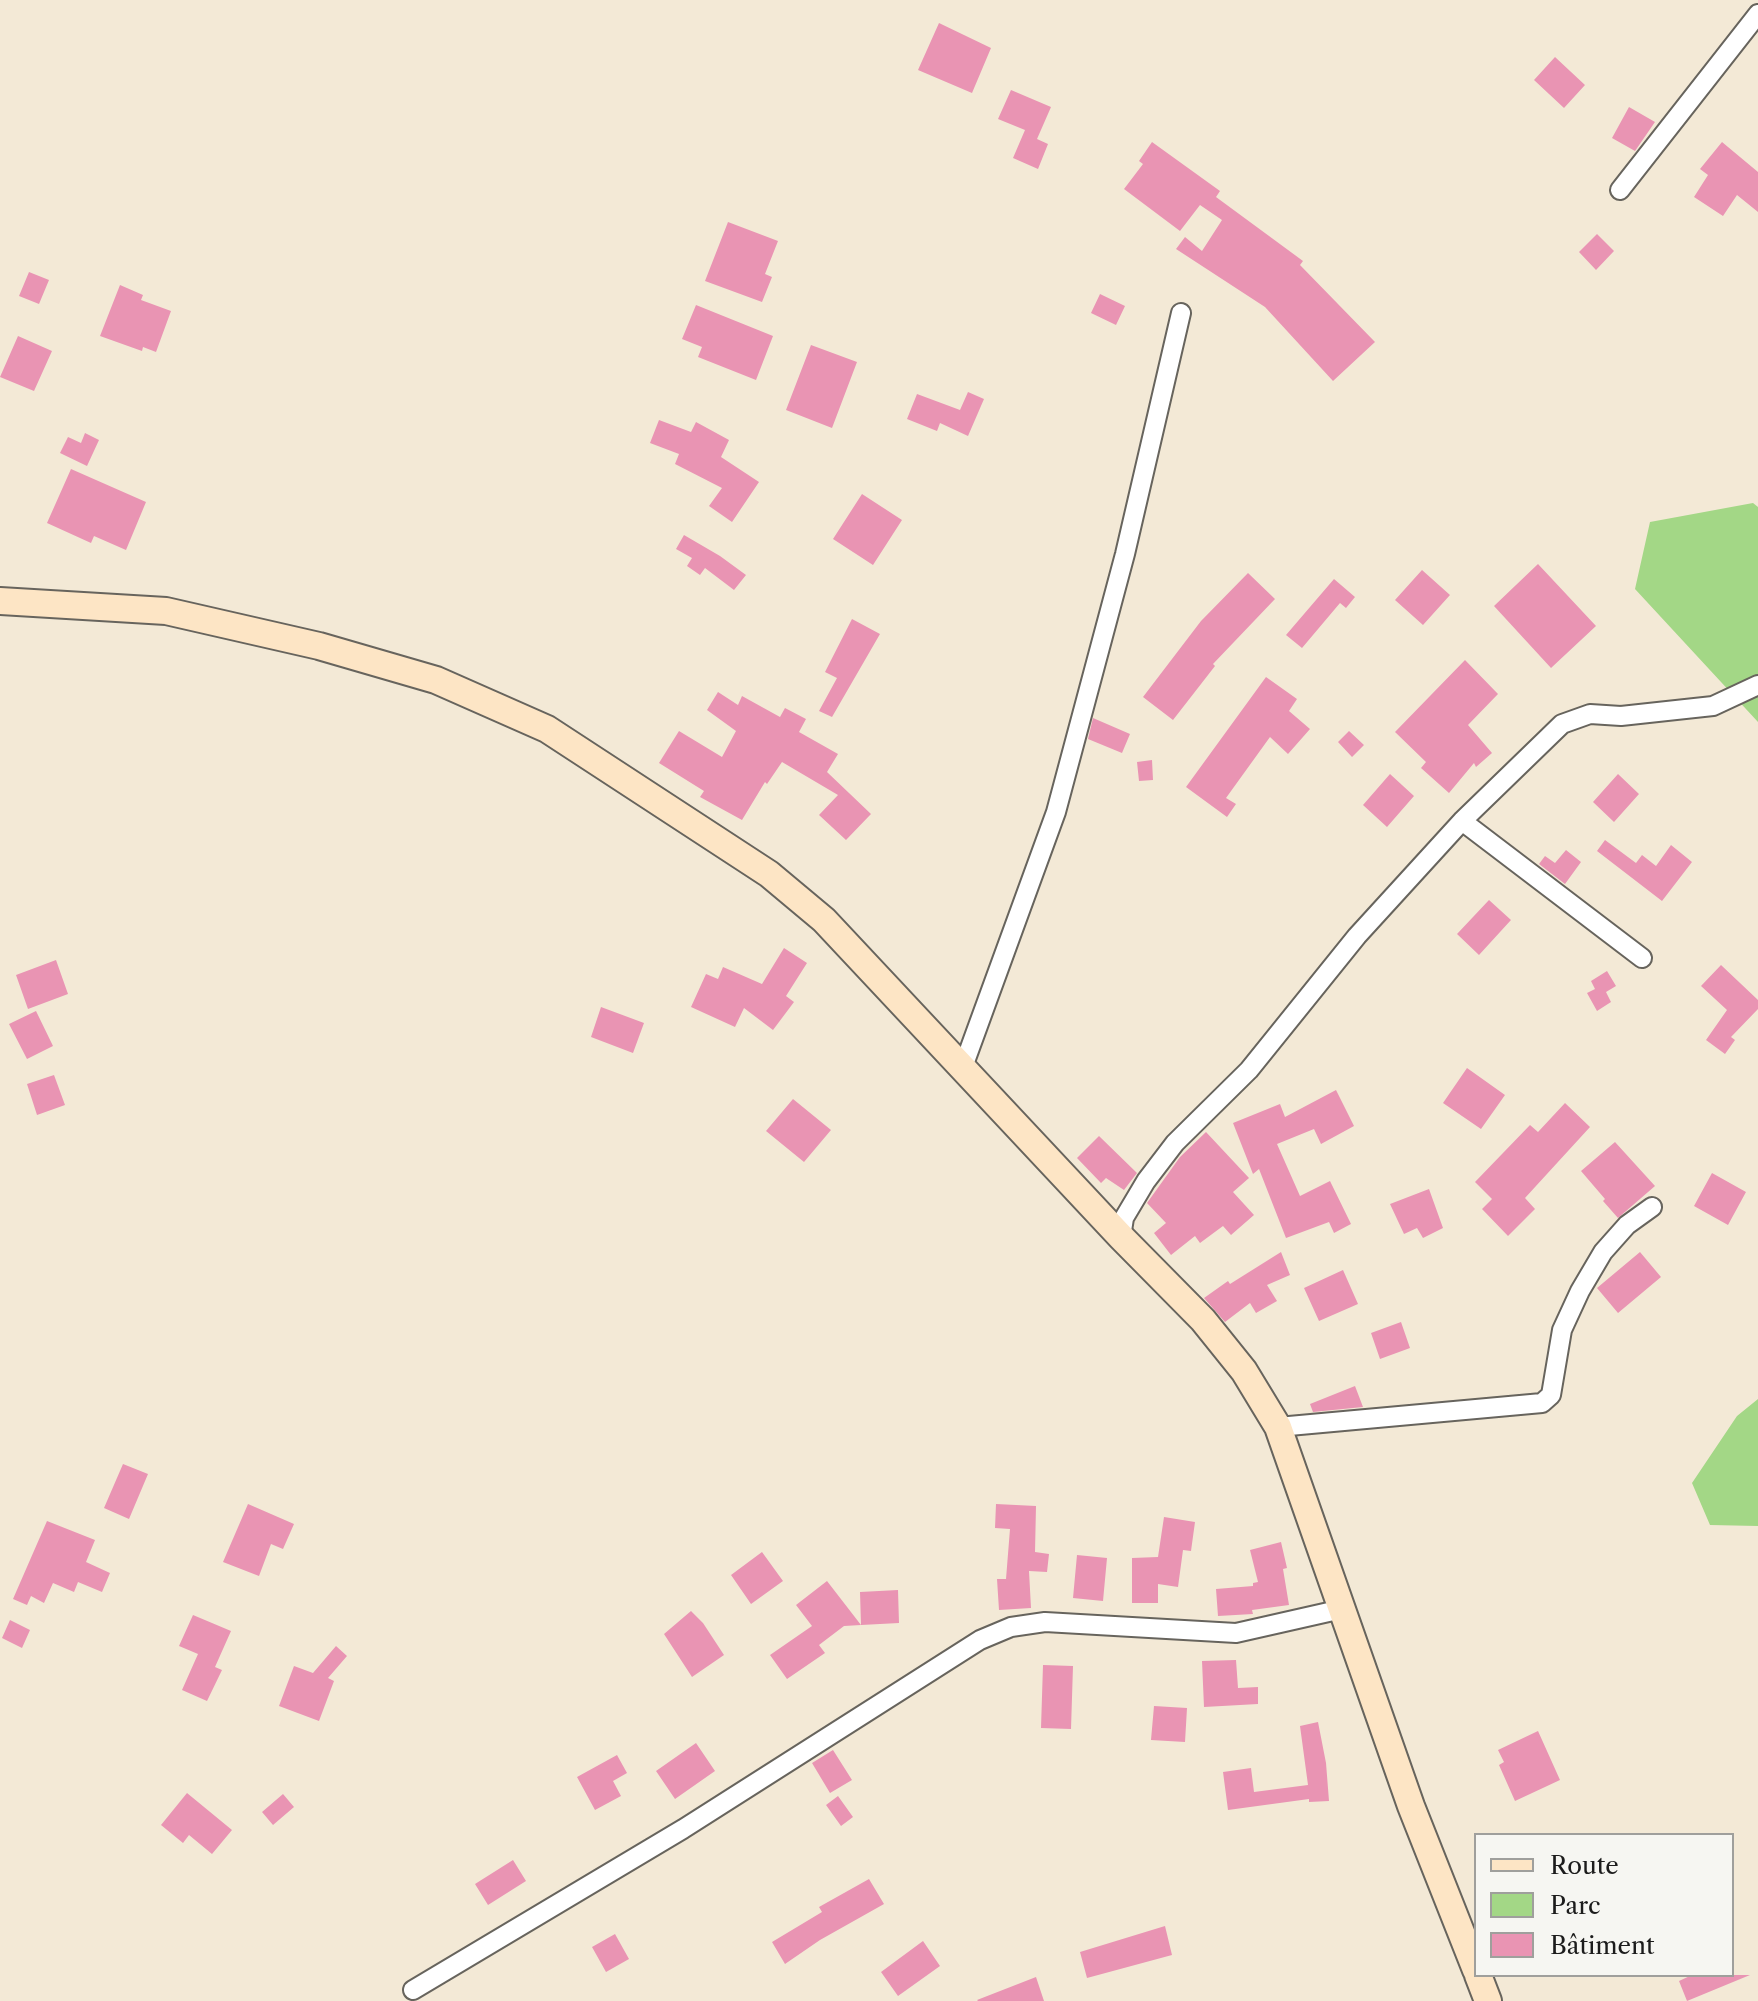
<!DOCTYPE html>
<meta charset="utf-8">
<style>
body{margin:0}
#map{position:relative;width:1758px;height:2001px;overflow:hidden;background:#f3e9d6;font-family:"Libre Caslon Text",serif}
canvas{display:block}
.legend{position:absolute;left:1474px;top:1833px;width:260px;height:144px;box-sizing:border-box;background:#f6f6f2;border:2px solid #9f9f9c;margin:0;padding:10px 14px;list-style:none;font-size:24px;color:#1c1c1c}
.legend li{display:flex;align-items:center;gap:16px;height:40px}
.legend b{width:40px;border:2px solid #9f9f9c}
</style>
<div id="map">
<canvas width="1758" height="2001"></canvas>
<ul class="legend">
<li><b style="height:10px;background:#fde5c5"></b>Route</li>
<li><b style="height:22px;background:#a3d786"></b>Parc</li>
<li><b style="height:22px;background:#e994b3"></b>Bâtiment</li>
</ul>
</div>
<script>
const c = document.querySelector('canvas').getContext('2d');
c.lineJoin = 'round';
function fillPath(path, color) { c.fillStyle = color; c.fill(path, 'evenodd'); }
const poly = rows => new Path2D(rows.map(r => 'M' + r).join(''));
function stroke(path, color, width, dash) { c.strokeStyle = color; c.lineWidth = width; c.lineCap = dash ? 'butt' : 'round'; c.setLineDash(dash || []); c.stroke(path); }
fillPath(poly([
 [1753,503,1758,507,1758,722,1635,589,1650,522],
 [1758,1399,1758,1526,1710,1525,1692,1483,1737,1416]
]), '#a3d786');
fillPath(poly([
 [939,23,991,48,972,93,918,70],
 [1555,57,1585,85,1564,108,1534,80],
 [1011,90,1051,107,1037,139,1048,144,1038,169,1013,158,1025,130,998,119],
 [1629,107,1655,122,1635,151,1612,138],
 [1152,142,1220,191,1216,197,1303,261,1300,265,1375,342,1333,381,1265,307,1176,249,1185,237,1202,251,1222,220,1200,205,1180,231,1124,189,1143,164,1139,161],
 [1722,142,1758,172,1758,212,1737,195,1723,216,1694,197,1708,175,1700,169],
 [728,222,778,241,765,274,772,277,762,302,705,281],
 [1597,234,1614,251,1596,270,1579,252],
 [29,272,49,280,39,304,19,296],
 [120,285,143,295,141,300,171,311,156,352,143,347,142,351,100,336],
 [1100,294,1125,306,1116,325,1091,313],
 [696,305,773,336,756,380,698,357,702,347,682,339],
 [18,336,52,351,34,391,0,377],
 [811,345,857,362,832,428,786,410],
 [968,392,984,399,968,436,940,423,937,431,907,419,917,394,960,410],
 [659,420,691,432,696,422,729,440,721,457,759,482,732,522,709,506,722,488,675,464,679,454,650,443],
 [85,433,99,440,87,466,60,453,68,437,81,443],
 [71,469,146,502,126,550,94,536,91,543,47,523],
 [862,494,902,520,873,565,833,539],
 [684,535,720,556,746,575,734,590,705,568,700,575,687,566,692,558,676,549],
 [1538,564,1596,626,1551,668,1494,606],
 [1422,570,1450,595,1423,625,1395,600],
 [1248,573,1275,599,1213,664,1215,666,1173,720,1143,697,1201,621],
 [1334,579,1355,597,1346,608,1340,603,1302,648,1286,635],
 [852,619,880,634,832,717,819,711,837,678,825,672],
 [1465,660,1498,694,1468,725,1492,753,1476,767,1474,763,1449,793,1421,768,1426,762,1395,732],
 [1266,677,1297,699,1289,711,1310,729,1288,754,1270,737,1226,798,1236,804,1227,817,1186,787],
 [718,692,738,705,742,696,780,717,785,708,806,719,799,732,838,754,827,772,871,814,846,840,819,815,838,795,782,762,767,784,765,782,742,820,700,797,704,791,659,763,679,731,722,757,736,731,707,710],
 [1093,718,1130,734,1122,753,1088,739],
 [1349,731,1364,745,1352,757,1338,742],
 [1152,760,1153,780,1139,781,1137,762],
 [1390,774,1414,796,1387,827,1363,805],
 [1618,774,1639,794,1614,822,1593,802],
 [1605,840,1636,863,1642,855,1656,866,1671,845,1692,862,1662,901,1597,851],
 [1566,850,1581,862,1565,884,1539,864,1545,856,1555,863],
 [1489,900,1511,920,1479,955,1457,934],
 [784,948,807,963,786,996,794,1002,773,1030,744,1008,735,1027,691,1007,706,974,718,979,723,967,762,984],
 [56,960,68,994,28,1009,16,975],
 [1721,965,1758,1000,1758,1009,1731,1037,1735,1040,1725,1054,1706,1040,1727,1010,1701,986],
 [1607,971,1616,986,1606,992,1611,1002,1597,1011,1587,993,1595,989,1591,981],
 [601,1007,644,1023,633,1053,591,1037],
 [36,1011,53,1046,27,1059,9,1024],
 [1467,1068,1505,1095,1481,1129,1443,1103],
 [54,1075,65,1105,37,1115,27,1084],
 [1336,1090,1354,1126,1321,1144,1314,1129,1277,1144,1300,1196,1330,1181,1351,1224,1334,1233,1329,1222,1286,1238,1259,1169,1253,1174,1233,1123,1280,1104,1285,1117],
 [793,1099,831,1130,804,1162,766,1131],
 [1565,1103,1590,1127,1525,1198,1535,1209,1508,1236,1482,1209,1492,1199,1475,1182,1530,1125,1538,1132],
 [1206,1132,1249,1178,1233,1192,1254,1215,1231,1235,1223,1226,1200,1243,1195,1236,1171,1255,1154,1233,1166,1223,1147,1203,1180,1157],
 [1099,1136,1137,1173,1124,1190,1106,1178,1101,1183,1077,1158],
 [1615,1142,1655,1186,1618,1218,1603,1201,1605,1199,1581,1171],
 [1712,1173,1746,1192,1728,1225,1694,1206],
 [1429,1189,1443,1228,1423,1238,1417,1228,1404,1234,1390,1204],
 [1281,1252,1290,1275,1267,1285,1277,1301,1256,1313,1250,1303,1225,1322,1204,1298,1228,1281,1230,1284],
 [1640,1252,1661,1277,1618,1313,1597,1288],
 [1343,1270,1358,1304,1319,1321,1304,1288],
 [1401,1322,1410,1348,1380,1359,1371,1333],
 [1355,1386,1363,1407,1313,1412,1310,1404],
 [123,1464,148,1474,129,1519,104,1508],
 [248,1504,294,1524,283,1549,271,1544,259,1576,223,1562],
 [996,1504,1036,1506,1035,1552,1049,1554,1047,1572,1029,1571,1031,1608,999,1610,997,1579,1006,1579,1010,1529,995,1528],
 [1164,1517,1195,1522,1191,1551,1183,1550,1178,1587,1158,1584,1158,1603,1132,1603,1132,1558,1158,1557],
 [47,1521,95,1540,86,1562,110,1573,102,1592,78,1582,74,1592,53,1583,44,1603,31,1596,27,1605,13,1599],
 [1281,1542,1287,1568,1283,1569,1289,1605,1252,1610,1253,1614,1218,1616,1216,1589,1253,1586,1253,1583,1258,1582,1250,1550],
 [762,1552,783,1581,751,1604,731,1575],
 [1077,1555,1107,1558,1103,1601,1073,1598],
 [827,1581,861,1625,844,1626,819,1645,825,1653,787,1679,770,1655,812,1626,796,1605],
 [898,1590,899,1623,861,1625,860,1592],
 [691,1611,703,1623,724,1655,692,1677,664,1634],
 [193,1615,231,1631,215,1667,222,1670,207,1701,182,1690,198,1654,179,1646],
 [10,1620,30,1630,22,1648,2,1638],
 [336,1646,347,1656,328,1678,334,1681,319,1721,279,1706,294,1666,313,1673],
 [1236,1660,1238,1688,1258,1687,1258,1704,1204,1707,1202,1661],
 [1043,1665,1073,1666,1071,1729,1041,1728],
 [1154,1706,1187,1708,1185,1742,1151,1740],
 [1318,1722,1326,1763,1329,1801,1309,1802,1309,1799,1228,1810,1223,1772,1251,1768,1254,1792,1308,1785,1300,1726],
 [1538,1731,1560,1780,1515,1801,1499,1765,1504,1762,1498,1750],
 [696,1743,715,1771,675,1799,656,1771],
 [833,1750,852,1780,830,1793,812,1763],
 [617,1755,627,1773,613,1781,621,1796,595,1810,577,1777],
 [187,1793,232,1830,212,1854,189,1835,183,1843,161,1825],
 [283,1794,294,1807,273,1825,262,1812],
 [838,1796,853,1817,841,1826,826,1805],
 [513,1860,526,1881,488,1905,475,1884],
 [869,1879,884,1904,820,1940,785,1964,772,1942,822,1912,819,1907],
 [1165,1926,1172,1955,1087,1978,1080,1952],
 [615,1934,629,1959,606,1972,592,1947],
 [923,1941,940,1966,898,1996,881,1972],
 [1692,1975,1750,1975,1687,2001,1679,1981],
 [1036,1977,1044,2001,978,2001,977,2000]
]), '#e994b3');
const street = poly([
 [1620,190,1758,14],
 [1462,821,1642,958],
 [963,1067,1056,812,1125,554,1181,313],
 [1121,1237,1124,1218,1146,1181,1175,1143,1249,1070,1357,936,1462,821,1562,724,1590,714,1621,716,1713,706,1758,685],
 [1278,1427,1542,1403,1551,1395,1562,1330,1580,1291,1603,1252,1627,1225,1652,1207],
 [413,1990,683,1829,980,1640,1011,1627,1045,1622,1236,1633,1342,1609]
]);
const secondary = poly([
 [0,601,166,611,319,646,436,680,547,729,769,874,824,920,1121,1237,1203,1320,1244,1371,1278,1427,1411,1806,1476,1970],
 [1478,1975,1488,2001]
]);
stroke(street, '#67645d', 22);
stroke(secondary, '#67645d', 30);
stroke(street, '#fff', 18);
stroke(secondary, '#fde5c5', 26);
</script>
